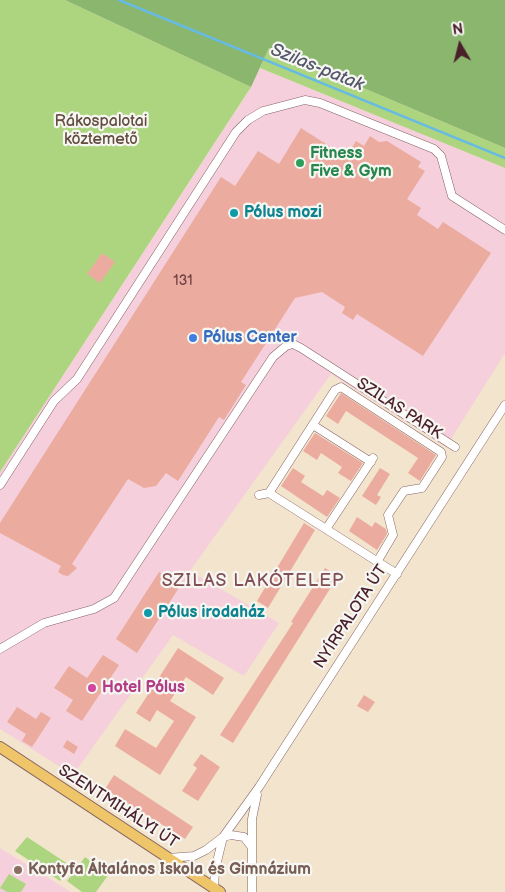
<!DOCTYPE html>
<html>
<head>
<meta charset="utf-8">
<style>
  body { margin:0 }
  #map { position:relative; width:505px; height:892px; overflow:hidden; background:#f3e4cd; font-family:"Balsamiq Sans",sans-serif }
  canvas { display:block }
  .north { position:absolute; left:435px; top:20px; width:50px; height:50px; -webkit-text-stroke:4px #f6f6f2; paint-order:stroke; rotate:352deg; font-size:14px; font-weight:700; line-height:20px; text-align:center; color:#4a1f2b }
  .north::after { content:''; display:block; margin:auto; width:18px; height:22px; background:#4a1f2b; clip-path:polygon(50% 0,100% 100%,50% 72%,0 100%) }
</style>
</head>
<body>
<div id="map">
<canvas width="505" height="892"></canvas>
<div class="north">N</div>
</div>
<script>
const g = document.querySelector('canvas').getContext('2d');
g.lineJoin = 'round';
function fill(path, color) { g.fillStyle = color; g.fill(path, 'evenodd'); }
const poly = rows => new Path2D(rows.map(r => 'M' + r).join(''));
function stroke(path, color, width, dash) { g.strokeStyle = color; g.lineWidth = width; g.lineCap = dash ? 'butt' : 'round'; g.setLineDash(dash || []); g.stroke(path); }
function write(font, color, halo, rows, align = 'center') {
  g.font = font + ' "Balsamiq Sans",sans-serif'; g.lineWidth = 4.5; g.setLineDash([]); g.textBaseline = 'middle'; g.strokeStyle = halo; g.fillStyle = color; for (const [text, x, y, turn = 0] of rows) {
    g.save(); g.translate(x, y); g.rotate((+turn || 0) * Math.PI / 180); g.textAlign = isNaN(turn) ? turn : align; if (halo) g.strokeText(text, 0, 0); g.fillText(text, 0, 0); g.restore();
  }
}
fill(poly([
  [260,68,505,168,505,353,446,447,331,374,190,571,279,623,244,676,173,635,73,775,0,729,0,472,248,92],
  [0,848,71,892,0,892]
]), '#f5cfdb');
fill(poly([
  [0,0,65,0,251,87,0,472],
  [269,48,505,148,505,168,260,68],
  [27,837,71,866,60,881,15,851],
  [85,857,109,874,96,892,82,892,67,881],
  [9,874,26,884,21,892,7,892,0,888]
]), '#add57f');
fill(poly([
  [65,0,505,0,505,148,269,48,251,87]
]), '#8ab66e');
stroke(poly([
  [119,0,505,158]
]), '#67bbe3', 2.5);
fill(poly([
  [301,128,346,157,356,141,364,146,370,136,379,142,387,141,421,162,418,167,425,171,407,199,421,208,417,215,438,229,443,222,491,253,423,356,357,314,353,320,342,313,345,307,322,292,295,298,241,382,246,385,224,420,219,417,178,481,166,473,156,486,144,488,128,479,72,564,77,568,68,576,63,575,58,572,61,566,0,533,0,523,221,177,235,186,258,151,279,164],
  [102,253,115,262,100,283,87,274],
  [341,393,436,455,420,481,408,473,418,458,346,411,338,424,326,416],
  [315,433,363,463,351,481,338,473,342,467,321,453,317,460,303,451],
  [293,468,305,476,301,482,323,496,327,490,340,498,327,517,281,486],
  [380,468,390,474,377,495,381,497,376,505,362,496],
  [357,517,372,527,375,522,386,529,387,534,377,550,349,531],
  [304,523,315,530,268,608,257,601],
  [325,568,338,576,233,743,220,735,293,623,291,622],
  [159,572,180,586,137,653,116,639],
  [178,648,224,678,213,695,186,677,170,701,196,717,160,775,115,746,125,729,156,748,174,721,157,710,150,722,136,713],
  [103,655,119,665,82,721,66,711,73,700,54,688,69,666,87,678],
  [364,695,375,702,368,712,357,706],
  [17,707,36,719,41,712,51,718,32,747,22,741,26,734,7,722],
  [67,740,78,747,74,754,63,747],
  [201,754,220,767,198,801,182,791,197,768,193,765],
  [114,775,193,827,185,839,105,789]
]), '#ebac9f');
const minor = poly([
  [313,425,371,462],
  [0,485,54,401,77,379,236,132,248,120,263,111,305,100,320,103,434,149,441,156,452,196,505,230],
  [269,493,335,390,341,387,441,452,442,457,422,488,404,491,388,515,393,535,377,562],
  [259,495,269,493,397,574],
  [326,529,373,458],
  [0,649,44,623,94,609,114,598,273,357,286,346,293,344,301,348,455,447],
  [168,858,194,856,206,850,223,837,231,835,244,837,251,846],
  [214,889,215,870,223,837,259,787,505,405],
  [252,892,252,819,257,795]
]);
const major = poly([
  [0,747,220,892]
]);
stroke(minor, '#856464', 9);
stroke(major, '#856464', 12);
stroke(minor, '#fff', 8);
stroke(major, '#eec569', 10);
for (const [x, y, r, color] of [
  [300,163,5,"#2e9e5b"],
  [234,213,5,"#0f9aa8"],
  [193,338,5,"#3f7fe0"],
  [148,613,5,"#0f9aa8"],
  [92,688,5,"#d1479c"],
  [18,870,5,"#8d6e63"]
]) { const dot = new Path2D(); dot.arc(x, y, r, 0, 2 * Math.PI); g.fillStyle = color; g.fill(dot); stroke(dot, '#f6f6f2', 2); }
write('14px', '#724248', null, [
  ["131",183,281]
]);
write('16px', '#634c40', '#f6f6f2', [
  ["Rákospalotai",101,122],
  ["köztemető",101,140]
]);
write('bold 16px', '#27864d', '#f6f6f2', [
  ["Fitness",310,154],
  ["Five & Gym",310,172]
], 'left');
write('bold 16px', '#0d838f', '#f6f6f2', [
  ["Pólus mozi",244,213],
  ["Pólus irodaház",158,613]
], 'left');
write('bold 16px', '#366cbe', '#f6f6f2', [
  ["Pólus Center",203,338]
], 'left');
write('16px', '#4a1f2b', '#f6f6f2', [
  ["SZILAS PARK",399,409,33],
  ["NYÍRPALOTA ÚT",351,617,-57],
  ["SZENTMIHÁLYI ÚT",118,807,33]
]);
write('bold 16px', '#b23c85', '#f6f6f2', [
  ["Hotel Pólus",102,688]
], 'left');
write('bold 16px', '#785e54', '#f6f6f2', [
  ["Kontyfa Általános Iskola és Gimnázium",28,870]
], 'left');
write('italic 18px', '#54566b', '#f6f6f2', [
  ["Szilas-patak",317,68,22]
]);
g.letterSpacing = '1px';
write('18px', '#825054', '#f6f6f2', [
  ["SZILAS LAKÓTELEP",253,581]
]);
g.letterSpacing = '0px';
</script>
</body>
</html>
